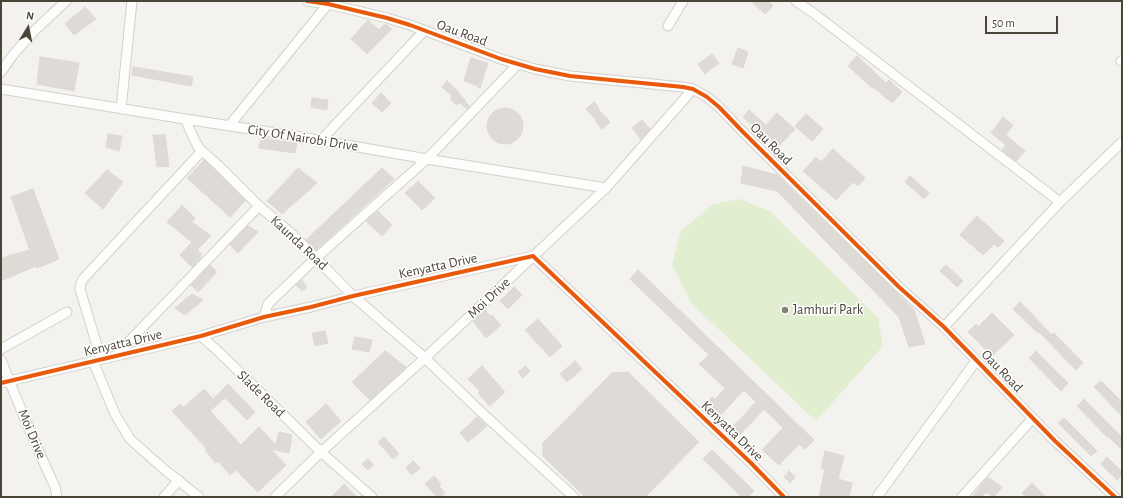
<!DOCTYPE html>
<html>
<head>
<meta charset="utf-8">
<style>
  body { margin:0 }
  #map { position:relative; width:1123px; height:498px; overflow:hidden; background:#f4f2ee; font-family:"Alegreya Sans",sans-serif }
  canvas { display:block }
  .frame { position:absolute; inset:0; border:2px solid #4b4439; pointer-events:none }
  .north { position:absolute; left:8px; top:8px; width:40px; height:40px; -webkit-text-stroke:3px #fff; paint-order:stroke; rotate:10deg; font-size:11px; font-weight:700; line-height:16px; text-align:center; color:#4b4439 }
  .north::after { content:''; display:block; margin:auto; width:14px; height:18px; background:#4b4439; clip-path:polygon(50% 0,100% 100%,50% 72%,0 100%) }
  .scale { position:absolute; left:985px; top:16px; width:73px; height:18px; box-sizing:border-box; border:2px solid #4b4439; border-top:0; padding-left:5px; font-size:12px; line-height:14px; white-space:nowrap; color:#4b4439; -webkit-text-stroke:3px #fff; paint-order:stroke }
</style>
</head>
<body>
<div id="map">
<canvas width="1123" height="498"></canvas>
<div class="frame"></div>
<div class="north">N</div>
<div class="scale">50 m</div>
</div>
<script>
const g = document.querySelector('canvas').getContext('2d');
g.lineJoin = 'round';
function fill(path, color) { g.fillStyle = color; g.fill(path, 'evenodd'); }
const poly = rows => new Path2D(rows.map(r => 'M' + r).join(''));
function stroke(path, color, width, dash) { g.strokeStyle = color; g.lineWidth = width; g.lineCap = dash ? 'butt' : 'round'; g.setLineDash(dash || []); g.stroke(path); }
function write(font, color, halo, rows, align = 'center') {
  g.font = font + ' "Alegreya Sans",sans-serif'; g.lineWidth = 3; g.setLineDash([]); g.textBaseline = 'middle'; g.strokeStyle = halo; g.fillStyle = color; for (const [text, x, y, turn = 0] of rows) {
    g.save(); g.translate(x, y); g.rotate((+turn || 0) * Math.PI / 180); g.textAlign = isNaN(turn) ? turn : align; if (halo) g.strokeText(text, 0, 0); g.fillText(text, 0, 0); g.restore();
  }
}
fill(poly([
  [740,199,771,212,878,318,883,346,816,421,691,303,672,265,681,231,713,204]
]), '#e1eecf');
const building = poly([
  [751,1,768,1,773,6,765,14,751,1],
  [85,7,96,19,74,35,65,24,85,7],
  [368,20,379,30,385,24,392,29,367,54,351,39,368,20],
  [738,48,748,52,743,68,732,64,738,48],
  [712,54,719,63,705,74,698,64,712,54],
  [857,56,886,83,889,80,902,92,892,103,872,86,871,87,848,66,857,56],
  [40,57,79,63,74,91,37,84,40,57],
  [471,58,488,63,480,88,478,88,478,86,464,81,471,58],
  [133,67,193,77,191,86,132,75,133,67],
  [447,81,457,90,469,106,467,109,460,103,456,105,450,98,452,96,442,87,447,81],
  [381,93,391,103,382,112,372,103,381,93],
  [312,98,328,100,327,110,311,107,312,98],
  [594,102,599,108,598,109,610,122,602,129,596,122,597,121,586,109,594,102],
  '487 126a18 18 0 1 1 36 0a18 18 0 1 1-36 0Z',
  [749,110,766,125,777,113,795,129,778,147,752,123,751,124,743,117,749,110],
  [806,114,823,129,812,141,795,126,806,114],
  [1003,117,1013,125,1006,135,1025,151,1016,161,1002,150,1006,145,991,133,1003,117],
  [642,120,650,129,641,139,632,128,642,120],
  [108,134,122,136,119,151,106,147,108,134],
  [153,135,165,135,169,166,157,167,153,135],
  [261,138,297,143,295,153,259,148,261,138],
  [833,149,865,178,858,186,853,182,836,200,803,171,816,157,821,162,833,149],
  [204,160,245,201,230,217,187,178,204,160],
  [743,166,777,175,914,310,925,344,909,347,899,317,777,191,741,183,743,166],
  [298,168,317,183,282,214,267,201,298,168],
  [382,168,394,179,316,250,306,240,382,168],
  [107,170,123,182,103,209,85,193,107,170],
  [910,176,929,193,924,199,905,182,910,176],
  [418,181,435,198,422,210,405,193,418,181],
  [33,189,59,259,37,268,36,266,1,281,1,258,30,250,11,197,33,189],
  [182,205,195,218,192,222,211,236,197,250,202,254,200,256,201,257,192,267,180,255,192,242,167,222,182,205],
  [378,211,392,225,382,236,366,221,378,211],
  [977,216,1004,241,998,247,994,244,983,255,960,235,977,216],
  [248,226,258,232,238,253,230,245,248,226],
  [210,265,217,272,198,292,191,285,210,265],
  [946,265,963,281,957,287,940,271,946,265],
  [638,270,814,440,805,449,799,444,779,465,762,450,783,428,764,409,739,436,731,429,756,402,744,390,718,418,704,405,712,397,715,400,725,388,699,364,709,355,630,279,638,270],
  [302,280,307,287,302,291,296,285,302,280],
  [514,287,522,295,508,309,500,301,514,287],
  [192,294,203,300,185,315,175,308,192,294],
  [1020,302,1052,335,1054,333,1083,363,1076,370,1039,332,1038,333,1013,309,1020,302],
  [485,310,491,317,492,315,501,325,486,338,473,321,485,310],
  [992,313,1014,335,992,356,968,332,976,324,978,327,992,313],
  [538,319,562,346,550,357,525,330,538,319],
  [325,331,328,343,315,346,312,333,325,331],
  [355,337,372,340,369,352,352,349,355,337],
  [385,351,406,367,370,400,352,382,385,351],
  [1036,351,1068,383,1061,391,1029,358,1036,351],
  [575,361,582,369,567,382,560,374,575,361],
  [482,366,505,392,490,406,478,393,480,391,468,379,482,366],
  [525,366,530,371,523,378,518,372,525,366],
  [628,372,699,442,645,497,585,497,543,456,543,443,612,373,628,372],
  [1101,381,1122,402,1122,416,1094,387,1101,381],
  [228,384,255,412,247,420,225,398,210,411,241,445,259,427,276,445,279,432,292,435,289,453,271,449,286,465,258,492,236,470,230,475,218,461,216,463,205,450,207,449,172,411,180,404,184,407,204,389,213,399,228,384],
  [1084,399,1122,437,1122,450,1109,437,1108,438,1077,406,1084,399],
  [326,404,341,421,321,439,306,422,326,404],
  [477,417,487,426,468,442,460,433,477,417],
  [1064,418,1097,451,1091,456,1058,423,1064,418],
  [384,437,399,454,393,459,378,442,384,437],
  [712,450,754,491,748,497,742,497,703,459,712,450],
  [825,451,844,456,838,479,852,483,849,497,819,497,825,469,821,468,825,451],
  [1107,457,1122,472,1122,475,1117,480,1101,464,1107,457],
  [368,459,374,465,368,470,362,464,368,459],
  [413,461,420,468,412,475,406,468,413,461],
  [789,471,795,477,790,483,784,477,789,471],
  [434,476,441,484,439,486,445,493,440,497,437,497,425,484,434,476],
  [988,477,1002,487,994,497,986,492,982,497,972,497,988,477],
  [1032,483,1046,497,1026,497,1022,493,1032,483],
  [344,484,357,497,331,497,344,484]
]);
fill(building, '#dedbd6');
stroke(building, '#dcd9d4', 1);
const minor = poly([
  [307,1,328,4,387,18,410,25,501,59,535,69,570,76,683,87,693,89,707,97,719,107,742,131,899,287,944,327,1055,441,1115,497],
  [796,1,812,12,1060,202],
  [668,26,683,1],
  [1121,61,1122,61],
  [1,72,13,55,33,32,66,1],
  [1,89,185,119,289,135,427,159,606,188],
  [121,109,132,1],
  [185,119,195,141,199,148,219,166,259,206,292,234,353,296,425,358,480,411,574,497],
  [229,126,328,4],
  [321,140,424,31],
  [264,317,268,304,273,299,316,258,427,159,518,64],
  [944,327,1019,246,1060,202,1122,142],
  [201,336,220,353,321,452,372,497],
  [1,349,67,312],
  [116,355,259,206],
  [101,359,80,289,81,283,83,279,202,151],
  [1,360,24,417,44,463,55,487,57,497],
  [93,361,115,414,130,439,165,470,199,497],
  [1,383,201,336,264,317,311,307,353,296,533,256,751,463,784,497],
  [164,497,179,480],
  [275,497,321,452,425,358,606,188,693,89],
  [877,497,976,361],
  [962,497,1033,418]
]);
stroke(minor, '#d2d0cb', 11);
stroke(minor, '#fdfdfc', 9);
stroke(poly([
  [307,1,328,4,387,18,410,25,501,59,535,69,570,76,683,87,693,89,707,97,719,107,742,131,899,287,944,327,1055,441,1115,497],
  [1,383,201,336,264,317,311,307,353,296,533,256,751,463,784,497]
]), '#e8590c', 4);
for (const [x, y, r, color] of [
  [785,310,4,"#868178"]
]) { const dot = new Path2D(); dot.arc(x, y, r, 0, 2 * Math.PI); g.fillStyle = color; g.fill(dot); stroke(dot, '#fff', 1.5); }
write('14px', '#4b4439', '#fff', [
  ["Oau Road",462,33,20],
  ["City Of Nairobi Drive",303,138,9],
  ["Oau Road",771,144,45],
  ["Kaunda Road",299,243,43],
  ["Kenyatta Drive",438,266,-12],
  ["Moi Drive",489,298,-43],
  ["Kenyatta Drive",123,343,-13],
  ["Oau Road",1002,371,46],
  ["Slade Road",261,394,44],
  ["Kenyatta Drive",732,431,44],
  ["Moi Drive",32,434,67]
]);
write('14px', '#4b4439', '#fff', [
  ["Jamhuri Park",793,310]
], 'left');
</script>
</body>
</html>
